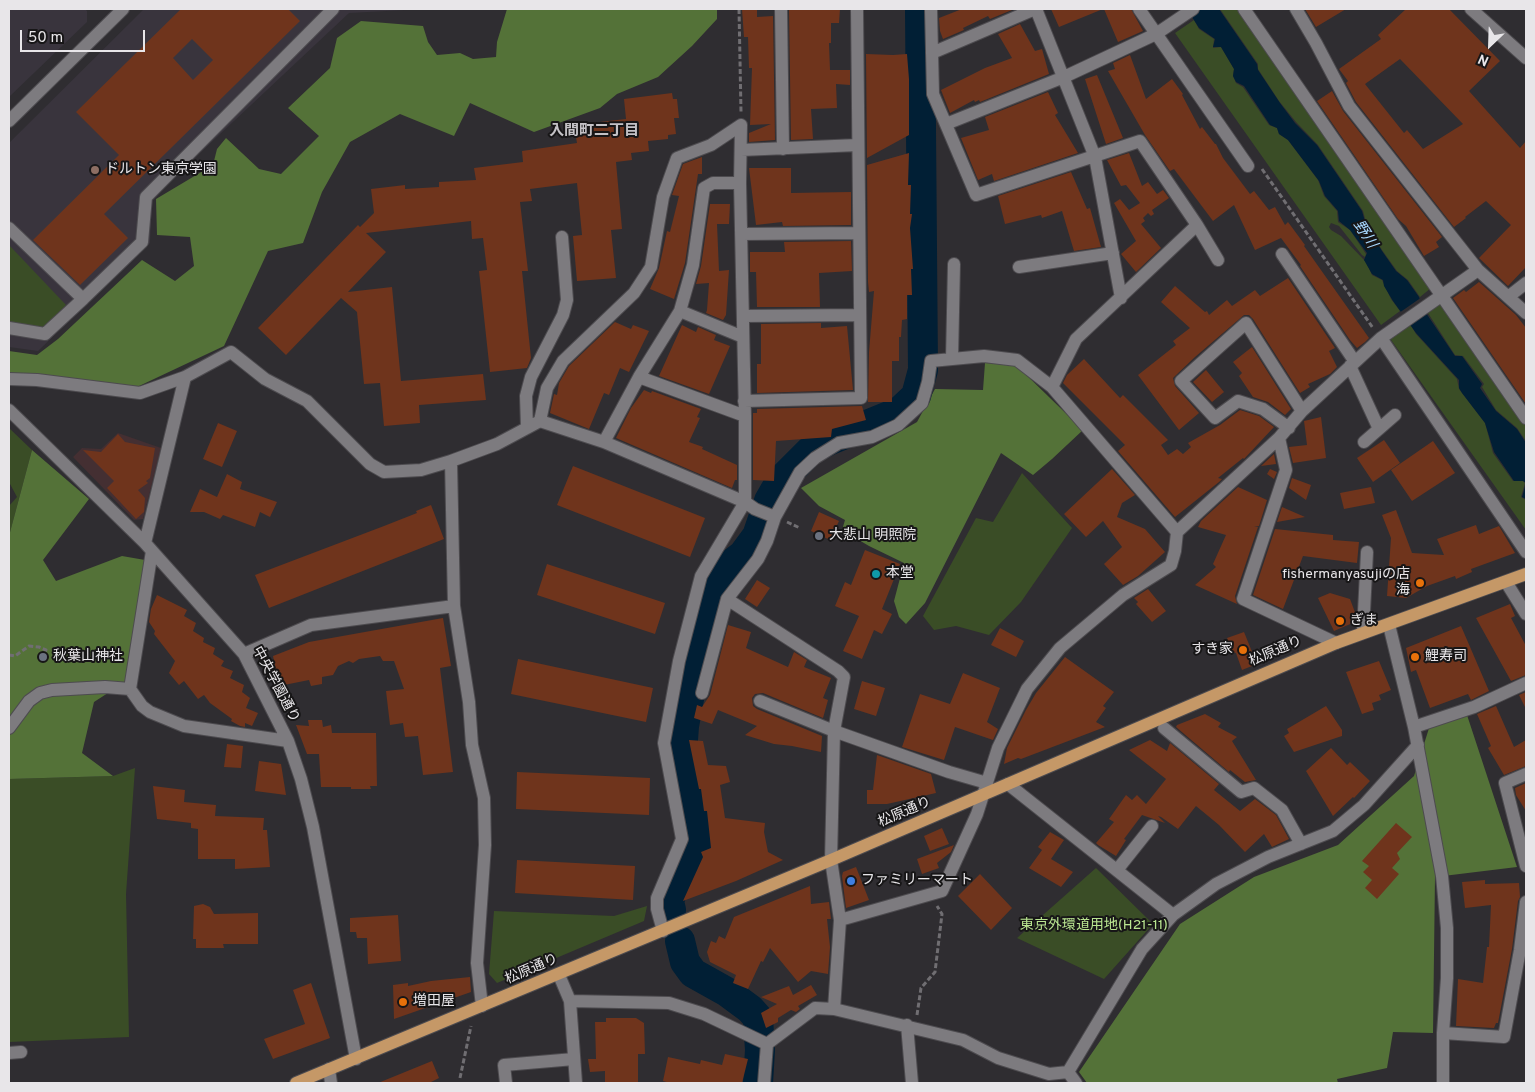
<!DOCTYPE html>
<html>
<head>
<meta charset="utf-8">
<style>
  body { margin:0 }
  #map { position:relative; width:1535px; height:1092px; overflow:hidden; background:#2f2d31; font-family:Overpass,sans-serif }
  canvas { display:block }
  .frame { position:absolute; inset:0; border:10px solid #e8e6e9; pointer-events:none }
  .north { position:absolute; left:1465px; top:20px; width:50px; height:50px; -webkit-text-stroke:4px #171617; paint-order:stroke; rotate:204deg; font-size:14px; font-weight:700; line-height:20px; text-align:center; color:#e8e6e9 }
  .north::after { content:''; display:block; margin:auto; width:18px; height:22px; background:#e8e6e9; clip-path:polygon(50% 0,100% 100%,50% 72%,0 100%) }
  .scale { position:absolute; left:20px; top:30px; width:125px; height:22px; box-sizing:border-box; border:2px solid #e8e6e9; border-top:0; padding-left:6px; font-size:15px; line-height:18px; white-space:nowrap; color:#e8e6e9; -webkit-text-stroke:4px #171617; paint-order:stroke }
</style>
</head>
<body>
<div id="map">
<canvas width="1535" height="1092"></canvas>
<div class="frame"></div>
<div class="north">N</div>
<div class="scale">50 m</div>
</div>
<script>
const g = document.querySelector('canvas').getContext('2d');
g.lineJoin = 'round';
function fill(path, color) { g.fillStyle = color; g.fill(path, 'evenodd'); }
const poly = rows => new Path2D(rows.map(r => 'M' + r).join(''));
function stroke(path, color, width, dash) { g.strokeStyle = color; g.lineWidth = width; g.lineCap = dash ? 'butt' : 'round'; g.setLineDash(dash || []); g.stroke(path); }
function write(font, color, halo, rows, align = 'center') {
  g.font = font + ' Overpass,"Noto Sans JP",sans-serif'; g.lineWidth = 4; g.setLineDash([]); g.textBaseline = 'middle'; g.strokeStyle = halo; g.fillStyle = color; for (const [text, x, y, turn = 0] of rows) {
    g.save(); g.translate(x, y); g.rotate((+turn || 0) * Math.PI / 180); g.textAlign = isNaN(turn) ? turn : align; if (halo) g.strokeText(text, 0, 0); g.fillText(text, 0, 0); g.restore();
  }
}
fill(poly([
  [118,433,161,448,143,519,134,520,73,457,82,448,101,449]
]), '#442f32');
fill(poly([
  [9,9,85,9,87,11,87,22,9,97],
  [144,9,424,9,349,13,152,198,150,243,38,351,9,347,9,143]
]), '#39343d');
fill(poly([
  [1220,9,1239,9,1431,288,1420,297,1408,280,1397,271,1382,250,1367,226,1363,211,1318,145,1296,122,1279,101,1258,69,1258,64],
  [1194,20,1199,29,1214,39,1213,48,1221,47,1234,69,1233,76,1236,83,1243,87,1269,125,1277,128,1279,134,1288,140,1318,180,1324,196,1337,211,1338,222,1350,230,1366,254,1365,257,1362,255,1339,226,1331,223,1329,227,1331,230,1341,236,1366,262,1372,275,1382,280,1391,299,1400,311,1381,325,1175,33],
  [9,245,66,305,43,328,13,325,9,320],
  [1440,300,1526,423,1526,441,1517,428,1496,410,1482,387,1484,384,1463,356,1455,355,1426,310],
  [1409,322,1416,334,1457,379,1459,389,1485,423,1493,453,1513,481,1523,481,1525,483,1521,497,1526,500,1526,530,1389,337],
  [9,428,32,450,9,536,9,506,17,497,9,482],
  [1022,473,1072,528,1021,602,989,635,956,626,934,630,923,616,976,518,993,522],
  [135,768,126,894,129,1037,9,1042,9,779,113,776],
  [1096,868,1153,924,1104,979,1017,938],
  [647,906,644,921,497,983,489,974,494,911,614,916]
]), '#3a4d26');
fill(poly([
  [507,9,717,9,717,19,692,46,658,77,617,94,600,108,534,132,470,103,454,136,400,114,350,142,322,192,303,243,268,251,224,346,137,387,29,373,9,373,9,351,37,355,58,339,142,260,175,281,194,266,190,237,157,235,156,199,213,165,217,149,226,138,259,169,281,174,319,136,288,108,330,68,337,38,361,21,423,26,428,42,437,55,460,53,473,59,496,57,497,42],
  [985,363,1015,364,1083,430,1052,459,1033,475,1001,453,925,603,906,624,899,617,894,601,904,563,869,546,842,530,845,520,819,506,801,488,917,422,935,389,983,390],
  [32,450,89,499,43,560,56,581,122,556,145,560,125,682,94,702,82,753,113,776,9,779,9,536],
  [1467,715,1517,867,1435,877,1433,1033,1393,1032,1387,1068,1337,1079,1338,1083,1087,1083,1079,1072,1180,924,1254,877,1338,845,1414,776,1430,725]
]), '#547238');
fill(poly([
  [1187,9,1219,9,1257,64,1258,70,1280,103,1295,123,1317,145,1362,211,1366,225,1382,251,1396,271,1407,280,1419,297,1424,310,1455,356,1462,356,1482,384,1480,388,1496,411,1517,429,1526,443,1526,499,1522,497,1526,483,1523,481,1514,481,1494,452,1485,423,1462,393,1459,388,1459,380,1416,333,1393,301,1384,286,1383,280,1372,274,1364,260,1367,253,1350,230,1339,221,1338,211,1325,196,1319,181,1288,140,1279,134,1277,128,1270,125,1244,86,1236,82,1233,76,1234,69,1221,47,1213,47,1215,39,1199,28]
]), '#011f35');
fill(poly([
  [1422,297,1426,308,1406,323,1399,313]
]), '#2f2d31');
stroke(poly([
  [671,910,669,902,672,892,700,836,700,828,692,789,682,754,684,726,703,623,722,571,743,555,757,536,769,501,781,480,811,450,830,440,899,412,916,396,923,370,920,9],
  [680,941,685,962,693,973,727,992,750,1009,758,1018,760,1050,758,1083]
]), '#011f35', 30);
fill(poly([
  [181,9,288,9,300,21,104,214,128,238,80,285,33,240,119,155,76,112],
  [192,39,213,60,193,80,173,58],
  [742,9,757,9,757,17,773,16,775,140,749,142,749,133,771,124,750,125,752,68,749,68,748,37,744,37],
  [803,9,840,9,839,23,831,23,831,43,829,43,830,70,850,70,850,85,836,84,837,108,811,109,813,139,791,140,789,10],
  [962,9,1012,9,1012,10,990,19,988,16,963,28,964,30,943,39,940,31,939,18],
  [1051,9,1103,9,1059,27],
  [1104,9,1131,9,1143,31,1118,42],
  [1305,9,1346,9,1316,27],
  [1406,9,1449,9,1500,61,1469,91,1520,148,1526,141,1526,267,1508,286,1479,258,1511,225,1486,201,1465,217,1466,218,1454,227,1356,102,1346,83,1348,81,1339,69,1381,39,1378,35],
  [1400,59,1463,124,1423,149,1407,130,1404,133,1365,84],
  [1020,24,1035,51,1042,49,1049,74,980,102,979,100,975,102,974,100,950,113,941,90,985,68,1012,58,998,34],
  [866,54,893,55,907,54,909,79,909,135,867,158],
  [1130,55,1146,99,1172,79,1183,94,1182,95,1200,129,1202,127,1215,144,1216,144,1223,158,1250,194,1254,191,1269,210,1275,207,1285,225,1288,222,1305,245,1304,246,1369,338,1365,342,1357,348,1350,340,1300,266,1301,265,1281,238,1255,250,1234,205,1213,221,1174,169,1170,171,1145,135,1108,71,1115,69,1113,63],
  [1097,75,1123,138,1106,144,1085,79],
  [1332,91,1343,111,1442,237,1436,242,1439,247,1424,256,1406,226,1398,219,1317,101],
  [1048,92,1058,113,1055,115,1078,153,994,181,992,174,978,180,961,138,989,130,985,117],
  [672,93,673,99,677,99,679,118,674,118,676,134,668,135,668,139,648,141,649,151,631,153,632,160,616,162,622,229,611,230,616,278,577,281,573,236,582,235,577,183,530,189,532,201,520,202,528,271,522,271,531,358,527,368,490,372,479,271,487,270,483,238,472,239,471,221,366,233,386,252,348,292,392,287,401,381,483,374,486,400,419,405,420,423,384,426,380,383,364,384,357,312,341,298,286,355,258,328,358,225,360,227,374,213,371,189,405,185,405,189,439,187,439,182,476,180,474,168,523,162,522,151,577,143,574,125,626,119,624,99],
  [909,153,908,185,911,185,910,214,912,214,910,228,913,269,911,269,912,295,907,295,907,319,902,320,901,337,899,337,899,361,892,361,892,402,868,402,869,352,874,291,869,292,868,282,867,165],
  [1129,153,1142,186,1148,182,1157,194,1163,190,1169,198,1152,210,1154,214,1151,216,1148,213,1143,218,1145,221,1141,224,1161,248,1136,272,1121,254,1136,241,1114,203,1120,199,1129,210,1140,203,1126,185,1121,186,1107,160],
  [702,157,702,174,698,174,685,263,674,299,650,289,659,268,667,231,670,232,679,196,672,195,683,164],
  [749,168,791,168,791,193,851,192,851,225,783,226,782,222,756,225],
  [1071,172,1087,209,1090,208,1101,247,1074,251,1062,211,1042,218,1041,215,1005,224,998,196],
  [710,204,730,204,729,224,717,224,719,271,729,270,726,315,723,320,706,313,707,310,709,283,696,284,701,266],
  [851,241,852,271,819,273,820,307,757,307,756,272,750,272,750,252,785,252,784,242],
  [1288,278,1335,348,1329,351,1337,367,1330,374,1308,384,1310,387,1300,393,1253,319,1249,315,1244,315,1195,357,1173,378,1175,386,1199,413,1179,430,1138,375,1176,345,1173,341,1190,328,1161,302,1175,286,1205,312,1207,311,1209,315,1227,300,1232,306,1255,290,1260,296],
  [1479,282,1516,315,1526,328,1526,404,1453,298,1464,290,1466,292],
  [615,322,631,329,633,325,649,331,629,372,620,368,609,395,604,393,589,429,550,413,554,394,557,395,559,383,569,366],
  [821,323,821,328,847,326,853,390,757,393,757,364,761,364,761,324],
  [682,325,696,332,698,327,716,335,714,340,730,346,709,394,659,376],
  [1252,347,1291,409,1285,415,1268,402,1253,397,1239,376,1242,373,1233,362],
  [1084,359,1120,398,1123,395,1168,440,1161,445,1168,455,1177,449,1183,454,1191,447,1188,443,1220,425,1240,410,1259,416,1274,427,1244,459,1243,458,1218,478,1222,479,1219,482,1175,517,1118,451,1125,445,1063,383,1067,375],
  [1206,370,1224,392,1212,402,1193,382],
  [644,390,651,393,652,391,701,409,697,417,700,418,689,442,703,447,702,449,737,465,737,480,735,480,732,488,616,438,631,408],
  [862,406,866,420,832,429,831,437,776,441,774,481,753,480,753,413,757,413,757,409],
  [1321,417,1326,458,1293,463,1289,447,1307,445,1304,421],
  [218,423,237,431,222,467,203,459],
  [118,434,125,442,155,448,150,478,146,481,148,483,138,490,145,498,144,512,136,519,107,488,114,481,83,450,101,452],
  [1384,440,1400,463,1373,482,1357,458],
  [1433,441,1455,473,1412,501,1391,470],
  [1274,454,1276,464,1261,466],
  [573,466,705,518,690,557,557,505],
  [1112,469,1135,495,1122,503,1117,517,1145,529,1165,552,1138,576,1123,585,1104,564,1122,547,1103,521,1086,537,1064,514],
  [1270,469,1277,472,1274,479,1267,474],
  [227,474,242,482,240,489,277,502,270,517,260,512,255,527,223,515,220,519,204,512,190,512,200,489,217,497],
  [1292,478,1311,485,1306,500,1289,488],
  [1238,487,1267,500,1259,526,1254,527,1258,527,1235,596,1237,604,1195,585,1216,567,1213,564,1226,535,1198,527,1201,521],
  [1371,487,1375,503,1344,509,1340,493],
  [431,505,444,539,269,608,255,575,384,526,417,513,416,511],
  [1282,507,1305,517,1277,522],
  [1396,510,1412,553,1444,555,1437,539,1476,525,1479,534,1499,526,1515,553,1471,569,1472,572,1456,579,1455,576,1427,586,1406,598,1387,596,1391,538,1382,515],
  [819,512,839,521,830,540,811,531],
  [1275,529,1333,535,1333,540,1359,542,1357,563,1303,556,1283,609,1253,595],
  [865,550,900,564,882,609,892,614,882,634,874,630,862,659,843,651,859,616,835,606,845,582,851,585],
  [547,564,665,603,655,634,537,595],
  [757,580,770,588,757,607,745,599],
  [1148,589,1166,611,1152,622,1136,604,1138,602,1134,598],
  [1330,593,1350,599,1356,615,1355,622,1334,631,1318,598],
  [157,595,187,610,184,616,196,623,193,631,204,638,203,642,215,648,213,654,224,661,221,666,233,671,230,678,244,685,242,692,250,698,246,708,258,713,252,726,245,723,245,727,240,726,231,721,232,719,210,703,204,695,198,699,184,681,179,685,169,673,175,661,154,634,155,631,149,622,151,609],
  [1510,604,1515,616,1511,618,1526,646,1526,675,1511,681,1476,618],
  [443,618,451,666,440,668,453,772,423,775,418,736,405,737,403,723,390,725,386,691,404,689,394,661,383,661,380,656,359,659,353,663,349,661,338,666,333,675,322,677,322,684,311,686,309,680,279,686,273,656,309,642],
  [728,625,751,632,746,648,788,667,794,652,807,660,804,667,831,678,823,698,828,700,823,718,763,693,755,694,752,698,753,706,757,709,822,736,821,752,792,746,774,744,745,735,757,726,718,710,712,724,694,718,697,705,702,707,710,695],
  [1461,626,1489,691,1471,700,1468,694,1430,708,1416,670,1411,672,1406,648],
  [1000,628,1024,641,1016,657,991,645],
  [1244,632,1257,664,1242,670,1236,653,1232,652,1227,638],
  [1065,657,1114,692,1103,706,1106,708,1096,722,1105,727,1021,759,1018,758,1004,764,1007,748,1026,710,1036,693],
  [518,659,653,688,646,722,511,694],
  [1379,661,1391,690,1379,695,1381,700,1372,703,1374,710,1362,714,1346,672],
  [963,673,1000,688,987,722,998,729,993,740,955,727,944,760,902,747,920,694,950,704],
  [862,681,885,688,876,716,854,709],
  [1526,692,1526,709,1519,695],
  [1326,706,1342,730,1342,736,1294,752,1284,736,1289,733,1287,729],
  [1496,706,1514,747,1526,740,1526,766,1504,775,1488,748,1491,746,1477,714],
  [1205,714,1221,723,1218,727,1237,737,1232,741,1256,780,1245,782,1230,770,1229,772,1176,727,1177,725],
  [308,720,322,720,323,727,331,725,332,733,376,733,377,786,370,786,371,789,351,789,351,787,321,787,319,754,307,754,296,725,309,726],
  [689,740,703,741,708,765,726,766,730,782,720,785,725,818,765,823,764,832,768,852,783,860,736,881,683,901,703,857,701,852,711,848,707,811,704,811,701,789,699,789],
  [1150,740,1167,751,1170,743,1219,784,1214,790,1240,811,1255,799,1276,815,1289,839,1272,847,1264,834,1245,852,1219,825,1196,806,1178,829,1161,817,1158,816,1165,823,1142,815,1124,839,1126,840,1116,856,1098,845,1096,843,1114,822,1109,819,1126,795,1132,800,1137,795,1146,804,1166,779,1129,750],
  [227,744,243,746,241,768,224,767],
  [1331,748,1347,765,1350,762,1370,781,1354,798,1353,797,1333,816,1306,771],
  [877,755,931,774,936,793,887,804,867,804,867,790,873,790],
  [259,761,281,764,286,795,255,791],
  [517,772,650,778,649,815,516,809],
  [1526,783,1526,811,1516,795,1515,788],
  [153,786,185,790,184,802,216,805,215,816,264,818,263,830,267,830,270,867,235,869,235,859,198,859,198,829,191,828,191,823,157,819],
  [1396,823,1412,837,1397,853,1400,859,1392,868,1399,874,1377,899,1365,888,1372,880,1363,872,1369,866,1362,861],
  [942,828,949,844,930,851,924,836],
  [1050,832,1064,840,1051,859,1073,872,1061,887,1029,868,1042,850,1038,847],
  [954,845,951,852,937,863,939,868,922,874,917,859],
  [517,860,635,866,633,900,515,893],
  [856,867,869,900,846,908,842,876,843,872],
  [980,874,1012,908,991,930,958,896],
  [1485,880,1485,884,1519,883,1520,897,1518,901,1512,949,1498,1023,1496,1023,1494,1028,1456,1026,1458,979,1483,983,1487,947,1489,947,1491,905,1465,908,1462,882],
  [810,886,811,904,829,902,831,919,827,919,830,947,828,974,811,971,798,982,770,948,763,962,761,961,748,989,733,983,736,975,710,962,707,952,711,941,716,943,719,936,725,939,734,917],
  [203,904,210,907,214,914,258,913,258,944,223,944,224,948,196,948,196,939,193,939,194,906],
  [398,915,401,961,368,964,367,938,357,938,356,932,350,932,350,918],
  [470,977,471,992,394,1019,393,985,408,983,408,986,431,981],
  [311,983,330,1038,273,1059,264,1039,305,1024,293,990],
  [811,985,817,995,798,1006,800,1009,796,1012,791,1010,778,1018,778,1022,766,1028,761,1013,777,1004,761,997,789,986,793,995],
  [606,1018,636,1018,644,1023,645,1054,638,1054,638,1083,605,1083,605,1071,590,1072,588,1059,596,1059,595,1022,606,1022],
  [725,1054,748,1059,742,1083,670,1083,663,1081,668,1057,700,1064,701,1060,722,1065],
  [432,1061,439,1078,429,1083,378,1083]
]), '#6f341c');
const minor = poly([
  [781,9,783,149],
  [931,9,933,94,976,195,1140,141,1197,225,1218,260],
  [1036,9,1095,157,1121,298],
  [1139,9,1248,166],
  [1244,9,1526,418],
  [1471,9,1526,58],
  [932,53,1035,9],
  [9,121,123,9],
  [946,124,1064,77,1156,34,1193,9],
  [741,150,858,145],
  [9,228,83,299,45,334,9,328],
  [741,234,859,233],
  [1282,254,1355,362],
  [1019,267,1113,253],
  [1478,270,1526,313],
  [1508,297,1526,283],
  [83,299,142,242,146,197,333,9],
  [680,311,743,337],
  [743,316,860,315],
  [1381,338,1526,552],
  [952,359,954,264],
  [1350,366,1379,429],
  [639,377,745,416],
  [9,379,37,380,140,393,185,377],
  [1052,387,1076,339,1197,225],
  [744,401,861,398,857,9],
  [9,410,145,543,244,654,288,741,301,779,313,827,356,1059],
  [540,421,547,388,563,361,634,293,651,267,663,197,677,158,711,145,741,125],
  [527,428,526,396,531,377,563,315,567,300,562,237],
  [1289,428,1263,409,1238,401,1215,418,1181,381,1246,323,1302,411],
  [1279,438,1286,470,1243,599,1336,643],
  [604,442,639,377,680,311,693,265,704,188,713,183,740,183],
  [1364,442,1395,415],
  [1177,532,1279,438,1302,411,1381,338,1478,270,1349,106,1316,43,1296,9],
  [145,543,185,377,231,352,265,379,307,401,370,464,384,472,421,470,451,461],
  [152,551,130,689,142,706,150,712,184,726,288,741],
  [1506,582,1526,614],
  [727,599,838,671,844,677,834,731,831,860,840,920,834,1009,963,1040,998,1058,1049,1074,1068,1072],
  [1389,625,1414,727,1442,876,1447,928,1447,978,1443,1033,1443,1083],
  [1363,632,1367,552],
  [244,654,311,625,454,606],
  [702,693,727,599,758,559,767,541,775,517,800,472,815,458,839,443,872,437,898,425,922,403,928,382,931,361,984,356,1017,360,1052,387,1177,532,1175,551,1171,565,1123,595,1060,648,1027,689,998,748,977,814,942,891,840,920],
  [760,701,834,731,949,772,987,783],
  [1414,727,1474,707,1526,683],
  [9,728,29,701,40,693,52,690,105,687,130,689],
  [1164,728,1241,792,1254,788,1282,810,1301,844],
  [1526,774,1505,783,1526,866],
  [1008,784,1173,915],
  [1117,870,1152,826],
  [663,931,657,909,657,898,682,839,664,743,679,661,701,576,745,502,745,416,740,183,741,125],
  [559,975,570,1001,576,1083],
  [570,1001,669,1003,704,1014,767,1044,815,1008,834,1009],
  [482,1006,477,963,485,845,484,798,472,745,469,702,454,606,451,461,497,444,540,421,604,442,745,502,755,509,775,517],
  [907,1025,912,1083],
  [1443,1033,1504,1037,1520,950,1526,902],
  [9,1053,21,1052],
  [329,1069,331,1083],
  [1068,1072,1142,949,1173,915,1216,884,1268,857,1333,831,1364,805,1418,745],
  [1068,1072,1076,1083],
  [506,1083,504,1065,574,1059],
  [764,1083,767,1044]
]);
const major = poly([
  [296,1083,831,860,1336,643,1526,574]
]);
stroke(minor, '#4d4b4f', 14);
stroke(major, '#4d4b4f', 14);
stroke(poly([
  [739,9,741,112],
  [1262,169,1373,328],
  [787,522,800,528],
  [9,655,15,656,29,646,39,647,46,650,43,656],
  [917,1015,921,988,935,972,942,914,937,906],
  [460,1078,471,1026]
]), '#706e72', 3, [5, 2.5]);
stroke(minor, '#7d7b7f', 12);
stroke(major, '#c59867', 12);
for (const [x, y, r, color] of [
  [95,170,5,"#8d6e63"],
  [819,536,5,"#6b7280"],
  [876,574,5,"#0f9aa8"],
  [1420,583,5,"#e8710a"],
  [1340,621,5,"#e8710a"],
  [1243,650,5,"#e8710a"],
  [43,657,5,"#6b7280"],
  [1415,657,5,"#e8710a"],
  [851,881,5,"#3f7fe0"],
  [403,1002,5,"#e8710a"]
]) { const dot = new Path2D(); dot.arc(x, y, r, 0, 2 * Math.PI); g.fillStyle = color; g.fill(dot); stroke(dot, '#171617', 2); }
write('14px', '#e8e6e9', '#171617', [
  ["ドルトン東京学園",105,170],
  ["大悲山 明照院",829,536],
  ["本堂",886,574],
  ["fishermanyasujiの店",1410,575,"right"],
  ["海",1410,591,"right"],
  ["ぎま",1350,621],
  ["すき家",1233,650,"right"],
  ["秋葉山神社",53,657],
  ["鯉寿司",1425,657],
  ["ファミリーマート",861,881],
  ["増田屋",413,1002]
], 'left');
write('14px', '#e8e6e9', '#171617', [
  ["松原通り",1276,652,-23],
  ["中央学園通り",275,685,62],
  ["松原通り",905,813,-23],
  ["松原通り",532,970,-23]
]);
write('14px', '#bae691', '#171617', [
  ["東京外環道用地(H21-11)",1094,926]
]);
write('bold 15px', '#c4c2c6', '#171617', [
  ["入間町二丁目",594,132]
]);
write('italic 15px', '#a7d7fd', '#171617', [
  ["野川",1364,235,57]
]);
</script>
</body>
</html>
